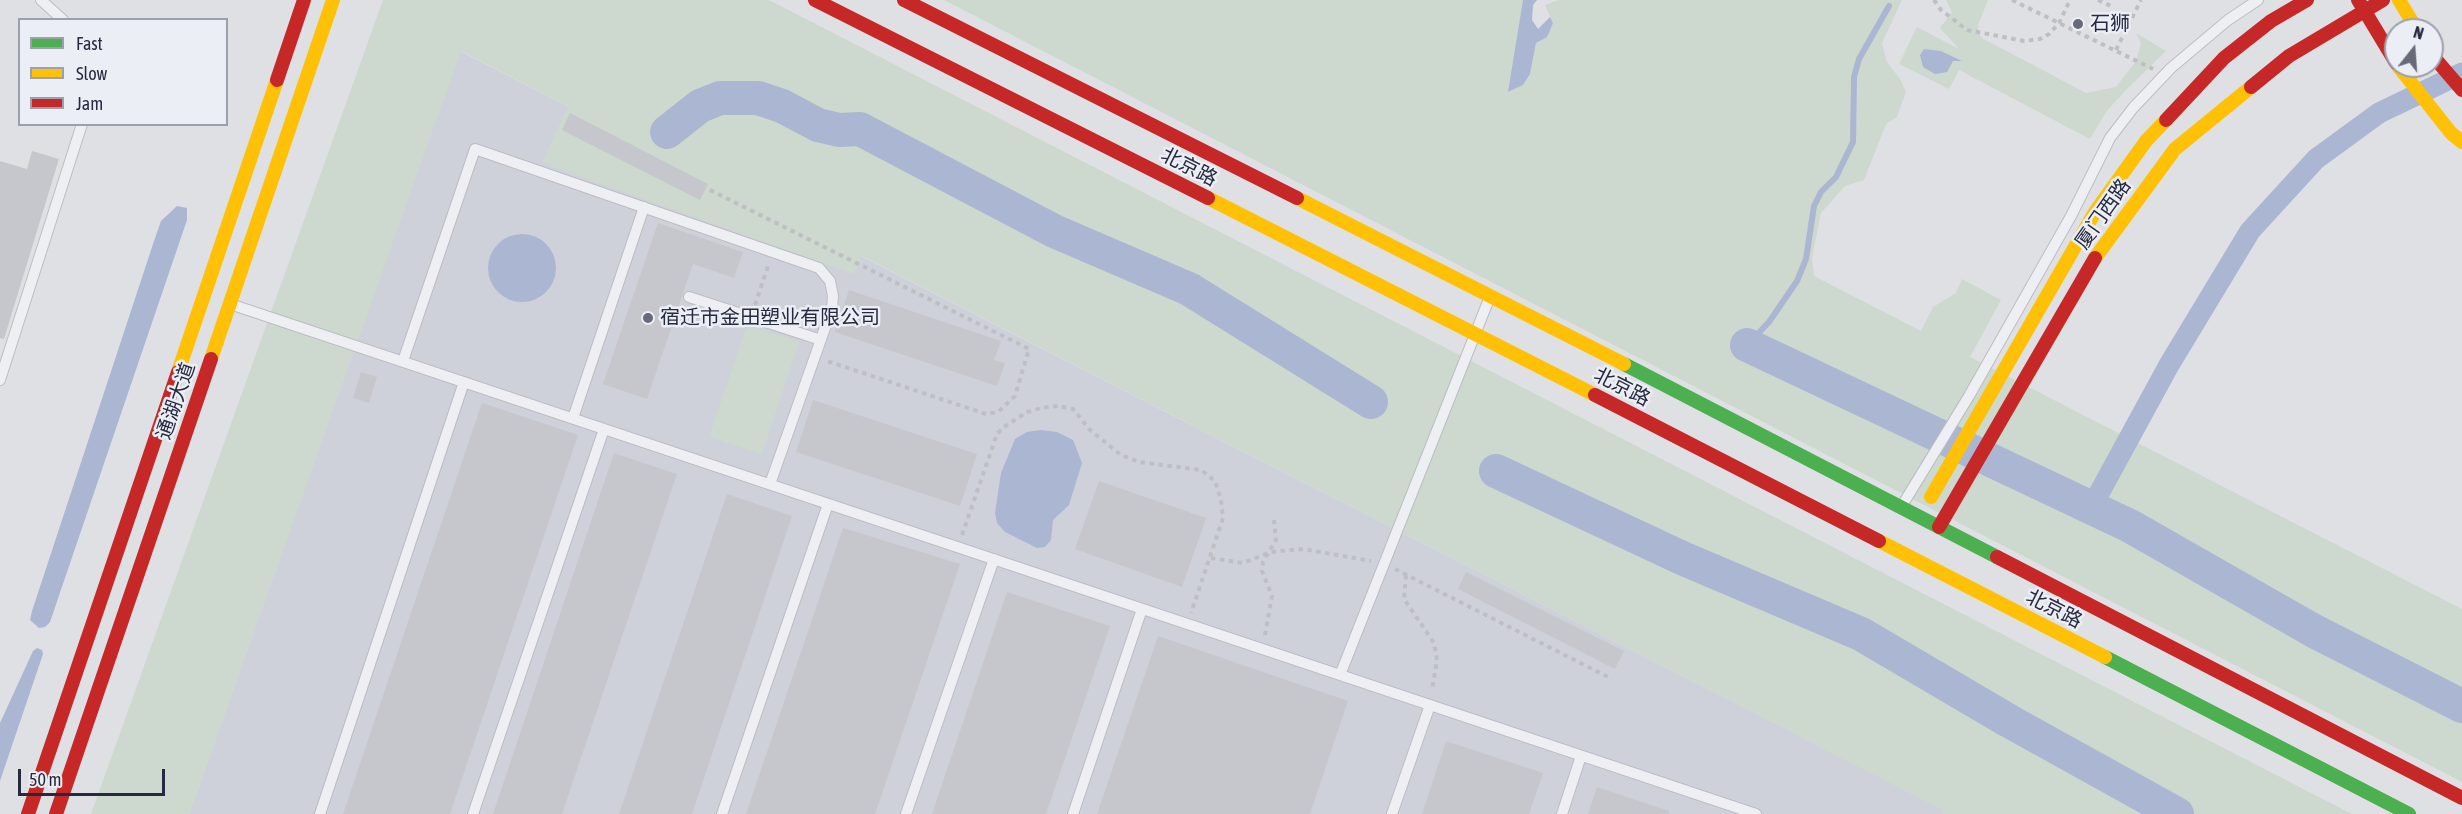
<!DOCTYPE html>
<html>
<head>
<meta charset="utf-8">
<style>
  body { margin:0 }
  #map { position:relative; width:2462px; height:814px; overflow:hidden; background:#dfe0e4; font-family:"Asap Condensed",sans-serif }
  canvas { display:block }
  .legend { position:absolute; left:18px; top:18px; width:210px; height:108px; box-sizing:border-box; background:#eceef5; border:2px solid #9ca0ac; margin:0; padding:8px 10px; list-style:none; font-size:18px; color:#252a3f }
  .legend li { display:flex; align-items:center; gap:12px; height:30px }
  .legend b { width:30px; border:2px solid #9ca0ac }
  .north { position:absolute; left:2384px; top:18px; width:60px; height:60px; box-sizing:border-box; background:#eceef5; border:2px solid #9ca0ac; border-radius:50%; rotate:17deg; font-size:16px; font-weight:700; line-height:24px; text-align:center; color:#252a3f }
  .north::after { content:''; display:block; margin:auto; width:21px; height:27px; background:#666a79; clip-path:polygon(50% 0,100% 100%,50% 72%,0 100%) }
  .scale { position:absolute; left:18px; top:769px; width:147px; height:27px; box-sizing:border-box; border:3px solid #252a3f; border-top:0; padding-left:8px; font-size:18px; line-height:21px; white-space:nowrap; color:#252a3f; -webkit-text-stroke:4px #eceef5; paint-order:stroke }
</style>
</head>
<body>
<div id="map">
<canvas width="2462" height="814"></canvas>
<ul class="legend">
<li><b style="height:8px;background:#4caf50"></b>Fast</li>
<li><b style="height:8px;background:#ffc107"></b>Slow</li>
<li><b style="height:8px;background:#c62828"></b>Jam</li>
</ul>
<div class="north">N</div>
<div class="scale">50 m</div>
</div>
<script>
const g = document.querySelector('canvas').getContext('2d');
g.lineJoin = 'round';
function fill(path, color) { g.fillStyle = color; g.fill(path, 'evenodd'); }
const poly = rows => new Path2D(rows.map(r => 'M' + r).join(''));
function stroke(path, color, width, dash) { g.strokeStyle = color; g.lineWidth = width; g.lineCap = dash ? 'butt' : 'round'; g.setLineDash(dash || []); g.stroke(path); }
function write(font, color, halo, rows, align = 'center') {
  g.font = font + ' "Asap Condensed","Noto Sans SC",sans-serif'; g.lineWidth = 5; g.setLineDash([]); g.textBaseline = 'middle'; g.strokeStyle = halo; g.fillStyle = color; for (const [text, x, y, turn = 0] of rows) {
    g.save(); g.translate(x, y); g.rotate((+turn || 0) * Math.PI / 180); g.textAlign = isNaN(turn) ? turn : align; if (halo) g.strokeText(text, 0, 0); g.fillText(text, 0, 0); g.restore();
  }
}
fill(poly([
  [460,51,1944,810,1942,814,189,814]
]), '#cfd1da');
fill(poly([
  [383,0,769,0,2352,814,1942,814,1943,810,862,256,854,274,542,163,568,106,461,51,189,814,91,814],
  [944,0,1523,0,1509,92,1523,85,1530,74,1536,43,1553,23,1545,5,1559,0,1902,0,1882,43,1887,62,1900,79,1906,92,1902,103,1897,117,1886,124,1864,180,1845,186,1821,213,1812,257,1814,276,1921,331,1933,307,1956,293,1962,279,2001,300,1970,357,2462,609,2462,782],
  [1946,0,1988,0,1978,25,1978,32,1982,38,2086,93,2116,87,2136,61,2141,43,2136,33,2166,51,2125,91,2106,112,2090,139,1959,70,1949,89,1899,64,1917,27,1959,49,1940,28,1952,12],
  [747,325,799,342,762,454,709,437]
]), '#cdd8cf');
fill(poly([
  [1523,0,1537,0,1533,5,1532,20,1538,29,1550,17,1553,23,1547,37,1536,43,1530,74,1523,85,1508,92],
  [1924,49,1941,51,1962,61,1953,61,1947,72,1935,74,1923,67,1920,55],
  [177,206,187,208,187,220,50,622,45,627,39,628,30,620,32,611,154,241,161,221],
  '488 268a34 34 0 1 1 68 0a34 34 0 1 1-68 0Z',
  [1040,430,1057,432,1073,440,1082,463,1069,505,1053,520,1051,540,1045,547,1037,548,1005,532,997,523,995,513,1001,473,1015,439,1027,432],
  [37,648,42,650,43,654,0,781,0,723,33,651]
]), '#abb6d2');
stroke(poly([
  [1747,345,1769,322,1797,281,1806,259,1814,206,1821,192,1836,177,1853,142,1854,77,1859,59,1889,6]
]), '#abb6d2', 6);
stroke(poly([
  [2091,508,2169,365,2250,231,2316,159,2379,113,2462,73]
]), '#abb6d2', 21);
stroke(poly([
  [667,132,700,106,720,98,758,98,782,106,818,125,839,130,860,129,1054,231,1189,289,1371,402],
  [1747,345,2130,526,2314,631,2462,706],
  [1496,471,1682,558,1861,634,2009,721,2177,814]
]), '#abb6d2', 34);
fill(poly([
  [570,113,708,184,700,200,562,130],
  [32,151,59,159,4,339,0,338,0,161,27,169],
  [658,223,743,252,734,278,693,264,647,399,603,384],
  [849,290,1001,341,994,360,1005,363,997,386,835,332],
  [361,372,377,377,369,403,353,398],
  [813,400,977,454,960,506,796,452],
  [482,403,578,435,450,814,343,814],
  [614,453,677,474,562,814,493,814],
  [1099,481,1206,518,1182,587,1075,549],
  [727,494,792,516,692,814,619,814],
  [843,528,960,564,875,814,746,814],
  [1466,572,1624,651,1615,669,1458,589],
  [1007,592,1110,626,1046,814,932,814],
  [1158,636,1348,701,1310,814,1097,814],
  [1446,741,1543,773,1529,814,1422,814],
  [1597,787,1669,811,1669,814,1588,814]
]), '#c6c7cc');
const lane = poly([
  [41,0,63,20],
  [689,297,821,340],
  [233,305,1756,814],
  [403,361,475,149,819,268,830,281,833,296,832,308,770,484],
  [0,380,82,124],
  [573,418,644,207],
  [1903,504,1969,396,2071,216,2110,138,2133,108,2171,68,2228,20,2258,0],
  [1340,675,1489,299],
  [320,814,464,382],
  [473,814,604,429],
  [722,814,828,504],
  [906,814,994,559],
  [1073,814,1142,609],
  [1392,814,1430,705],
  [1562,814,1581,756]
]);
stroke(lane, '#bcbdc2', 12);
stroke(poly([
  [1934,0,1941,10,1967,30,2024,41,2040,39,2049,34,2059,23,2070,0],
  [2012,0,2153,69],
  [2098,0,2111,6],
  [2116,50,2141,0],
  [710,190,1029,349,1015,396,998,412,986,414,827,361],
  [755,305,769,263],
  [962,535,997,434,1004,427,1027,412,1041,408,1058,406,1073,409,1090,430,1121,455,1139,462,1201,470,1215,481,1221,500,1223,518,1191,613],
  [1211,558,1243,563,1271,552,1303,549,1371,561],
  [1395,569,1612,679],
  [1406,575,1404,599,1434,643,1437,660,1432,690],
  [1265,635,1272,596,1262,571,1263,562,1276,540,1274,520]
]), '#bebfc5', 4, [4.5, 4.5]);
stroke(lane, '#eeeff2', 10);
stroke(poly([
  [1624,364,1997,557],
  [2105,657,2409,814]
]), '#4caf50', 14);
stroke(poly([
  [2399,0,2417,30],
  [2398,66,2451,133,2462,142],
  [1208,198,1595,395],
  [1297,198,1624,364],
  [2095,258,2175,149,2251,87],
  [211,359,333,0],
  [178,372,277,80],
  [1931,497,2095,212,2146,141,2166,120],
  [1879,541,2105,657]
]), '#ffc107', 14);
stroke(poly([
  [815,0,1208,198],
  [904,0,1297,198],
  [2358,0,2396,63],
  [2432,55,2462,90],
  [277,80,304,0],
  [2251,87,2289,56,2383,0],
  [2166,120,2224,58,2271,21,2307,0],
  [1595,395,1879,541],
  [1939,527,2095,258],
  [1997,557,2462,798],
  [28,814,178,372],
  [56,814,211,359]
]), '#c62828', 14);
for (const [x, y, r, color] of [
  [2078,24,6,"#666a79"],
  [648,318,6,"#666a79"]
]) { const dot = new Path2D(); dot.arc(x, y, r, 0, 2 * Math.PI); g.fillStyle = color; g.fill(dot); stroke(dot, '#eceef5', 2); }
write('20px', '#252a3f', '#eceef5', [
  ["石狮",2090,24],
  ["宿迁市金田塑业有限公司",660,318]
], 'left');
write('20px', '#252a3f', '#eceef5', [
  ["北京路",1189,167,27],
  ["厦门西路",2103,214,-55],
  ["北京路",1622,387,27],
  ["通湖大道",176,401,-71],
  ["北京路",2054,609,27]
]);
</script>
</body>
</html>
